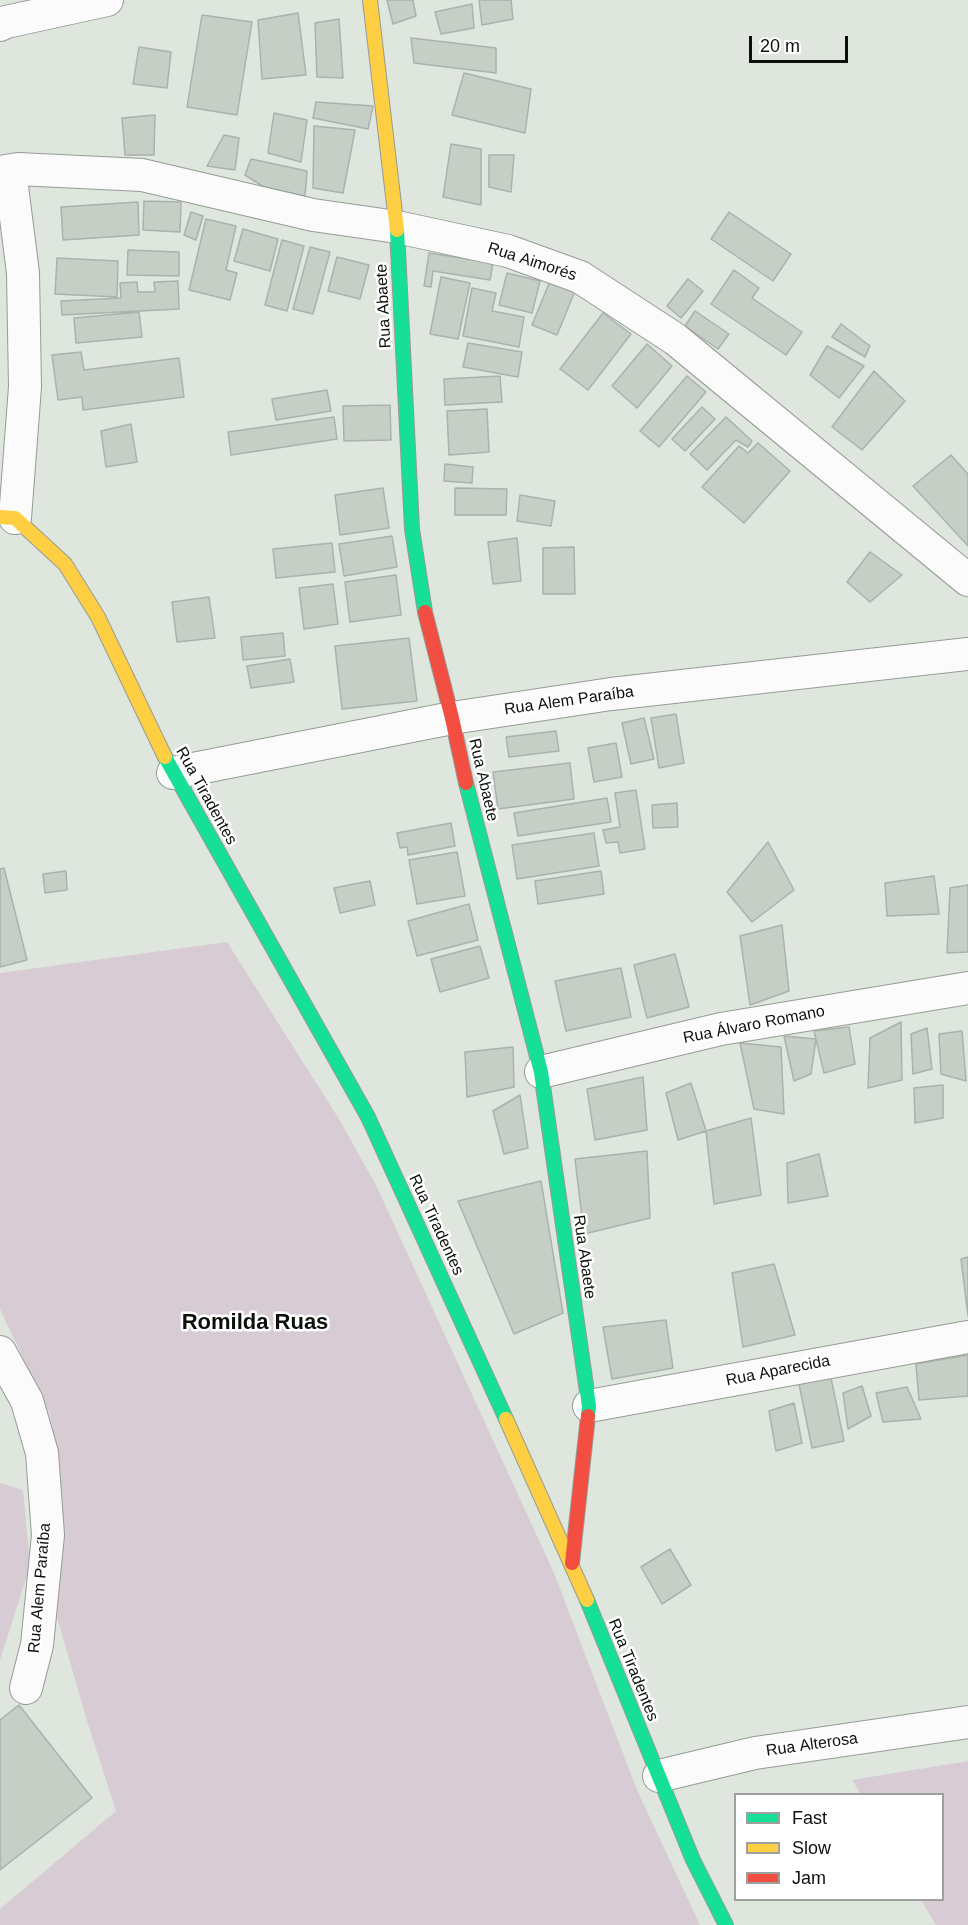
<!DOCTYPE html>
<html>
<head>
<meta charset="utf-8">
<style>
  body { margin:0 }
  #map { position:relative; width:968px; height:1925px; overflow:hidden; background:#dee6de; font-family:Arial,sans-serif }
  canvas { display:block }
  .legend { position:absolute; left:734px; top:1793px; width:210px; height:108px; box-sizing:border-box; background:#fff; border:2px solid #9ea09e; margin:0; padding:8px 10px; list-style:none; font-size:18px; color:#0c110c }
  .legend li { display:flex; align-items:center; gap:12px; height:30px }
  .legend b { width:30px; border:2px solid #9ea09e }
  .scale { position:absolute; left:749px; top:36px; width:99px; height:27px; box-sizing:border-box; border:3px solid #0c110c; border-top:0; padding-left:8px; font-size:18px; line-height:21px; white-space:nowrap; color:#0c110c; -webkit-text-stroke:4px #fff; paint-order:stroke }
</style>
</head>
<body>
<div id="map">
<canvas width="968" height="1925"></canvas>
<ul class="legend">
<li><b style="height:8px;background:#16e098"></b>Fast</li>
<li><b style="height:8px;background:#ffcf43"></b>Slow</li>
<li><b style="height:8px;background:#f24e42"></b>Jam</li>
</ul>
<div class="scale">20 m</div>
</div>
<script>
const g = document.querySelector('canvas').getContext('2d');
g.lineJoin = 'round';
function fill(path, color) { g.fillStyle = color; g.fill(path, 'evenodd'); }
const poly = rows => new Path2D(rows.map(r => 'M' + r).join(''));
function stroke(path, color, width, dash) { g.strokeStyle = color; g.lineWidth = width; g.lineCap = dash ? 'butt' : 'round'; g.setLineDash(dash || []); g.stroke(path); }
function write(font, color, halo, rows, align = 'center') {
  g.font = font + ' Arial,sans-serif'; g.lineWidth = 5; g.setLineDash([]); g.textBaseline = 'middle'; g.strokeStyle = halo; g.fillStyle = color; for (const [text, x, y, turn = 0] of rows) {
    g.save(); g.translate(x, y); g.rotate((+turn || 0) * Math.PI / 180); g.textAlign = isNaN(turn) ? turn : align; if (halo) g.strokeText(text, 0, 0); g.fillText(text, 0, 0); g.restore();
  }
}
fill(poly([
  [227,942,339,1119,376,1185,554,1573,637,1790,700,1925,0,1925,0,1909,116,1811,88,1724,54,1607,63,1509,50,1415,0,1309,0,973],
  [0,1483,23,1490,30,1566,0,1660],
  [968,1761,968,1925,936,1925,921,1900,942,1900,942,1794,861,1794,852,1780]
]), '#d8ccd4');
const building = poly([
  [387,0,413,0,416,16,393,24,387,0],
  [479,0,511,0,513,19,482,25,479,0],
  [472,4,474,28,441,34,435,12,472,4],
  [298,13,306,75,262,79,258,20,298,13],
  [202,15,252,22,237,115,187,107,202,15],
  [339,19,343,78,317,77,315,23,339,19],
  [411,38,496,48,496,73,414,63,411,38],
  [139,47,171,52,167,88,133,84,139,47],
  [464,73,531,89,525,133,452,115,464,73],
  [316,102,373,106,368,129,313,118,316,102],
  [274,113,307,120,301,162,268,153,274,113],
  [155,115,154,155,125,155,122,118,155,115],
  [314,126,355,130,343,193,313,188,314,126],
  [224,135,239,138,235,170,207,166,224,135],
  [451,144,481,149,481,205,443,197,451,144],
  [489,155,514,155,511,192,489,187,489,155],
  [251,159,307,171,305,196,264,187,245,175,251,159],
  [144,201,181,202,180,232,143,230,144,201],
  [138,202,139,235,63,240,61,207,138,202],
  [191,212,203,216,196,240,184,235,191,212],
  [729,212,791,254,773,281,711,239,729,212],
  [206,219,236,226,226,270,237,273,230,300,189,290,206,219],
  [243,229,278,239,270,271,234,261,243,229],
  [282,240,304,246,287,311,265,305,282,240],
  [310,247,330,252,313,314,293,309,310,247],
  [128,250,179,252,179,276,127,275,128,250],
  [429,253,493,263,490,280,433,271,431,287,424,286,429,253],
  [337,257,369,265,360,299,328,291,337,257],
  [57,258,118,261,117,297,55,294,57,258],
  [734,270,759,288,752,298,802,332,786,355,711,304,734,270],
  [507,273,540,281,532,313,499,305,507,273],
  [441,277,470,283,458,339,430,334,441,277],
  [688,279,703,291,681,318,667,306,688,279],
  [178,281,179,309,62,315,61,301,121,298,120,283,137,282,138,292,155,292,154,282,178,281],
  [550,281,575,291,557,335,532,325,550,281],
  [472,288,496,293,492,311,524,317,519,347,463,336,472,288],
  [695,311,729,334,718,349,685,326,695,311],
  [139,312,142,337,76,343,74,318,139,312],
  [603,313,631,334,588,390,560,369,603,313],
  [841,324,870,346,865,357,832,337,841,324],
  [468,343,522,352,518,377,463,367,468,343],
  [647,344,672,366,637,408,612,386,647,344],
  [827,346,864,366,839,398,810,375,827,346],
  [81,352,84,370,179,358,184,397,83,410,82,397,58,400,52,355,81,352],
  [874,371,905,401,862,450,832,427,874,371],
  [500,376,502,402,445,405,444,379,500,376],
  [687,376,706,392,659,447,640,431,687,376],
  [327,390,331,411,276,420,272,399,327,390],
  [390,405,391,440,344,441,343,406,390,405],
  [702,407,715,419,685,451,672,439,702,407],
  [487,409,489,452,449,455,447,411,487,409],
  [334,417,337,439,231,455,228,432,334,417],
  [726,417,752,441,748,447,736,440,707,470,690,454,726,417],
  [131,424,137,462,106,467,101,431,131,424],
  [758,443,790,471,744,523,702,487,739,446,748,453,758,443],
  [951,455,968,474,968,546,913,486,951,455],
  [445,464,473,467,472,483,444,481,445,464],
  [383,488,389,528,340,535,335,495,383,488],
  [455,488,507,489,506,515,455,515,455,488],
  [520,495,555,501,551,526,517,521,520,495],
  [392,536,397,567,344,576,339,544,392,536],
  [517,538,521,581,493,584,488,542,517,538],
  [332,543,335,572,276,578,273,549,332,543],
  [574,547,575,594,543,594,543,548,574,547],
  [870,552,902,575,870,602,847,582,870,552],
  [396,575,401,615,350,622,345,582,396,575],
  [333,584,338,624,304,629,299,588,333,584],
  [209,597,215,638,177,642,172,602,209,597],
  [283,633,285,656,243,660,241,637,283,633],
  [409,638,417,701,342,709,335,646,409,638],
  [290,659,294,682,251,688,247,666,290,659],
  [676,714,684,763,659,768,651,718,676,714],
  [644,718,654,759,631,764,622,723,644,718],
  [556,731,559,751,509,757,506,737,556,731],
  [616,743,622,777,594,782,588,748,616,743],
  [570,763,574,799,498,809,493,772,570,763],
  [636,790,645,849,620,853,618,842,606,843,603,830,620,827,615,793,636,790],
  [607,798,611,822,518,836,514,813,607,798],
  [677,803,678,827,653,828,652,805,677,803],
  [451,823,455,846,408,855,407,847,400,848,397,833,451,823],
  [594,833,599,866,517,879,512,845,594,833],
  [768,842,794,890,752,922,727,892,768,842],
  [457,852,465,896,417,904,409,860,457,852],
  [4,868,27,960,0,967,0,869,4,868],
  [66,871,67,890,45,893,43,874,66,871],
  [601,871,604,894,538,904,535,881,601,871],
  [934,876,939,914,887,916,885,883,934,876],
  [370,881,375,905,340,913,334,888,370,881],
  [968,885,968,952,947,953,950,888,968,885],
  [469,904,478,940,417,956,408,921,469,904],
  [782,925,789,991,750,1005,740,936,782,925],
  [480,946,489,978,440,992,431,959,480,946],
  [675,954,689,1007,647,1018,634,965,675,954],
  [621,968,631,1017,566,1031,555,981,621,968],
  [901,1022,902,1080,868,1088,870,1038,901,1022],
  [849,1027,855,1064,824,1073,814,1031,849,1027],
  [927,1028,932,1069,913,1074,911,1034,927,1028],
  [962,1031,966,1081,941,1074,939,1034,962,1031],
  [784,1036,816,1039,811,1074,794,1081,784,1036],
  [740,1043,781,1047,784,1114,754,1109,740,1043],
  [513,1047,514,1087,467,1097,465,1052,513,1047],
  [643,1077,647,1130,595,1140,587,1089,643,1077],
  [691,1083,706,1131,678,1140,666,1093,691,1083],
  [943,1085,943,1118,915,1123,914,1088,943,1085],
  [520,1095,528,1148,504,1154,493,1111,520,1095],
  [751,1118,761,1195,714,1204,706,1131,751,1118],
  [647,1151,650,1218,584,1234,575,1159,647,1151],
  [819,1154,828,1196,788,1203,787,1163,819,1154],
  [541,1181,563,1313,514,1334,458,1201,541,1181],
  [968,1257,968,1316,961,1259,968,1257],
  [774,1264,795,1335,743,1347,732,1273,774,1264],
  [666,1320,673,1368,612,1379,603,1327,666,1320],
  [968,1355,968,1396,919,1400,916,1364,968,1355],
  [831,1378,844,1441,812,1448,799,1384,831,1378],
  [862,1386,871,1416,848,1429,843,1393,862,1386],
  [907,1387,921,1419,883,1422,876,1393,907,1387],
  [794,1403,802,1443,776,1451,769,1411,794,1403],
  [670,1549,691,1585,662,1604,641,1567,670,1549],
  [19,1705,92,1798,0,1870,0,1720,19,1705]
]);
fill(building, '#c6cfc6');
stroke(building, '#abb1ab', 1.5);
const street = poly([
  [0,25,6,22,107,0],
  [10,171,23,273,25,387,15,518],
  [0,172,18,169,142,175,313,215,397,227,508,251,580,277,675,339,968,580],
  [173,773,452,718,611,694,968,654],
  [541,1072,721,1029,968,988],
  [0,1352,27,1401,42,1453,48,1535,37,1645,26,1688],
  [589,1406,968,1337],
  [659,1776,755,1753,968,1722]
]);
const fast = poly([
  [397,230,412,529,425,612],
  [165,757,368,1117,506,1419],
  [466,783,541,1072,589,1406,588,1416],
  [587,1600,693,1860,726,1925]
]);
const slow = poly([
  [370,0,397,230],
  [0,517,15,518,65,564,98,617,165,757],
  [506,1419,587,1600]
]);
const jam = poly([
  [425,612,452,718,466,783],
  [572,1563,588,1416]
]);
stroke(street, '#959c95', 34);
stroke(fast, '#959c95', 16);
stroke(slow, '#959c95', 16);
stroke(jam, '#959c95', 16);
stroke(street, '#fafbfa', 32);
stroke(fast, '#16e098', 14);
stroke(slow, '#ffcf43', 14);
stroke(jam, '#f24e42', 14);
write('16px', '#0c110c', '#fff', [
  ["Rua Aimorés",532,262,18],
  ["Rua Abaete",384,306,-93],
  ["Rua Alem Paraíba",569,701,-8],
  ["Rua Abaete",483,780,77],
  ["Rua Tiradentes",206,796,61],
  ["Rua Álvaro Romano",754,1025,-11],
  ["Rua Tiradentes",436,1225,65],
  ["Rua Abaete",584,1257,82],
  ["Rua Aparecida",778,1371,-11],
  ["Rua Alem Paraíba",40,1588,-85],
  ["Rua Tiradentes",633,1670,68],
  ["Rua Alterosa",812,1745,-8]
]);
write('bold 22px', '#0c110c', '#fff', [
  ["Romilda Ruas",255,1323]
]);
</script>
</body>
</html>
